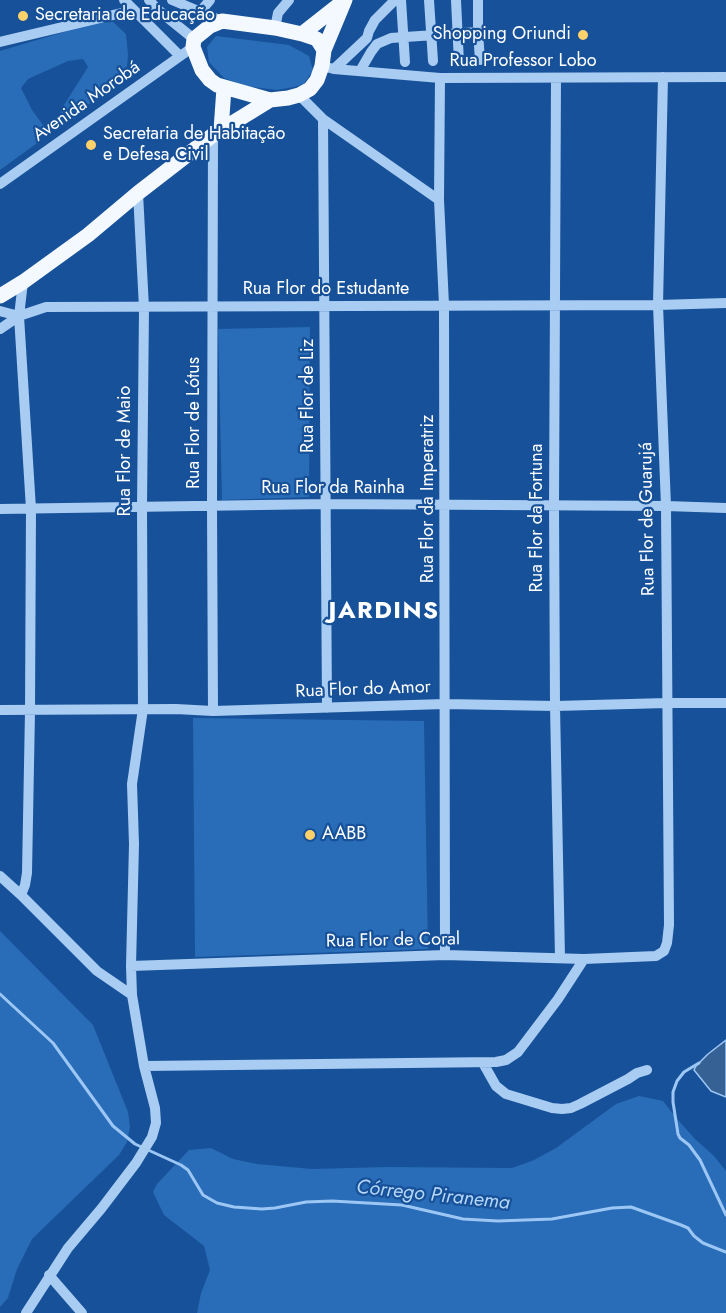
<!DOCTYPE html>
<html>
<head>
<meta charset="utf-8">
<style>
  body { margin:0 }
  canvas { display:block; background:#165199 }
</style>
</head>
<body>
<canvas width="726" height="1313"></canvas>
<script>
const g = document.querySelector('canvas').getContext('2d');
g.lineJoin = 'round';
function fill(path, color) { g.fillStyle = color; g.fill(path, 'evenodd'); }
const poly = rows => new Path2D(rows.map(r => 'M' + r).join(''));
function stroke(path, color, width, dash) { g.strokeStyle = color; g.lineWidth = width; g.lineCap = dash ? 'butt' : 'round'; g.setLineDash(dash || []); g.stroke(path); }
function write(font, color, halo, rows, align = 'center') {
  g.font = font + ' Jost,sans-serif'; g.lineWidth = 4.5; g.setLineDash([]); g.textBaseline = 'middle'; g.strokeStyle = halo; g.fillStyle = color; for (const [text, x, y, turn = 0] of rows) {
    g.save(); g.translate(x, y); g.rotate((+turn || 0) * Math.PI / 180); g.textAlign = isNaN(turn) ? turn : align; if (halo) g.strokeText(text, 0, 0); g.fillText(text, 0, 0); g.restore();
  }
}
fill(poly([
  [113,22,126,34,128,55,127,66,106,87,101,96,80,110,76,118,66,122,57,120,64,105,88,67,83,59,68,61,28,79,21,88,32,110,46,129,40,141,0,170,0,51,74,29,95,23],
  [216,36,224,37,289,45,309,56,313,70,304,84,294,87,277,90,244,86,224,78,209,62,207,47],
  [310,327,309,497,222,500,218,329],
  [193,718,424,721,428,949,195,957],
  [0,931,93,1025,128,1112,130,1127,127,1142,119,1155,32,1239,17,1269,8,1298,0,1307],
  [639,1096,663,1101,678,1120,695,1139,714,1156,726,1171,726,1313,197,1313,201,1293,210,1270,204,1246,164,1215,153,1192,157,1184,189,1150,211,1148,233,1159,257,1164,312,1169,387,1167,512,1168,534,1160,556,1148,616,1104]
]), '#296cb7');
const water = poly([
  [726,1040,726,1097,711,1091,694,1070,696,1066,708,1054,726,1040]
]);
fill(water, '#366195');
stroke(water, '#9cc7f5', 1.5);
stroke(poly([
  [0,994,53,1043,113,1126,135,1144,181,1165,188,1170,203,1195,217,1203,234,1207,262,1209,275,1208,306,1202,332,1201,402,1205,463,1219,498,1221,552,1219,612,1208,631,1207,681,1225,688,1228,694,1236,703,1243,726,1252],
  [699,1063,684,1072,677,1081,673,1092,673,1102,678,1134,680,1138,689,1145,700,1160,726,1215]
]), '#9cc7f5', 3);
stroke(poly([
  [124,0,180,56],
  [149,0,157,9,194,39],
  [172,0,222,21],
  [401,0,405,62],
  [429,0,433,61],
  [456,0,459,63],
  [200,12,210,0],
  [275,28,278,13,289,0],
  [478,32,480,60],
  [0,42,134,10],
  [322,66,334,69,440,78,726,77],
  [334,69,367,38,369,31,375,20,395,0],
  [360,71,371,52,377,44,391,38,478,32,478,0],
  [440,78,439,200,444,305,445,955],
  [556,78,554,505,555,706,560,958],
  [299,95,323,119,327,708],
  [323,119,439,200],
  [213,135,212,507,213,711],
  [0,184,193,47],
  [0,311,19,316],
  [0,329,19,316,46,307,658,305,726,303],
  [0,509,326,504,666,506,726,508],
  [0,710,176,709,213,711,445,704,555,706,667,703,726,703],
  [0,876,21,895,97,971,132,995],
  [21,895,25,885,27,873,30,711,31,509,19,316,23,282],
  [131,966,445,955,584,959,656,956,664,951,667,943,669,925,666,506,658,305,663,77],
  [483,1063,496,1086,506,1094,552,1108,562,1109,571,1108,580,1104,628,1079,637,1073,647,1070],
  [144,1066,496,1062,506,1060,518,1052,558,999,584,959],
  [49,1275,82,1313],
  [26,1313,68,1248,101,1209,136,1163,152,1137,156,1123,155,1108,144,1066,132,995,131,966,134,844,132,784,143,709,142,507,144,308,138,193]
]), '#a9ccf2', 10);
stroke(poly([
  [222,21,275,28,302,34,317,39,324,50,322,66,317,80,310,89,299,95,288,98,270,100,217,85,210,80,202,70,193,47,194,39,210,26,222,21],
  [302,34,345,0],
  [324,50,344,2],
  [221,130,224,88],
  [0,296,23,282,88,235,138,193,213,135,270,100]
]), '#f4f9ff', 15);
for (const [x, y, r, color] of [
  [23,16,6,"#ffd16a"],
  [583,35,6,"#ffd16a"],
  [91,145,6,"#ffd16a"],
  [310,835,6,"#ffd16a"]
]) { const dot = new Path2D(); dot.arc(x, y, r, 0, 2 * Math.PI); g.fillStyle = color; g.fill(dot); stroke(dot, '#165199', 2); }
write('18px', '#fff', '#165199', [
  ["Secretaria de Educação",35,16],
  ["Shopping Oriundi",571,35,"right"],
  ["Secretaria de Habitação",103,135],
  ["e Defesa Civil",103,156],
  ["AABB",322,835]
], 'left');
write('18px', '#fff', '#165199', [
  ["Rua Professor Lobo",523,62],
  ["Avenida Morobá",87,102,-35],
  ["Rua Flor do Estudante",326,290],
  ["Rua Flor de Liz",309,396,-90],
  ["Rua Flor de Lótus",195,423,-90],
  ["Rua Flor de Maio",126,451,-90],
  ["Rua Flor da Rainha",333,489],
  ["Rua Flor da Imperatriz",429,499,-90],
  ["Rua Flor da Fortuna",538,518,-90],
  ["Rua Flor de Guarujá",648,519,-91],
  ["Rua Flor do Amor",363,690,-2],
  ["Rua Flor de Coral",393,941,-1]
]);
write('italic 20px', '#b6d6f9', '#165199', [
  ["Córrego Piranema",433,1196,6]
]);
g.letterSpacing = '1.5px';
write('bold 24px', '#fff', '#165199', [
  ["JARDINS",384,612]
]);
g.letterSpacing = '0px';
</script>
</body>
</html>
